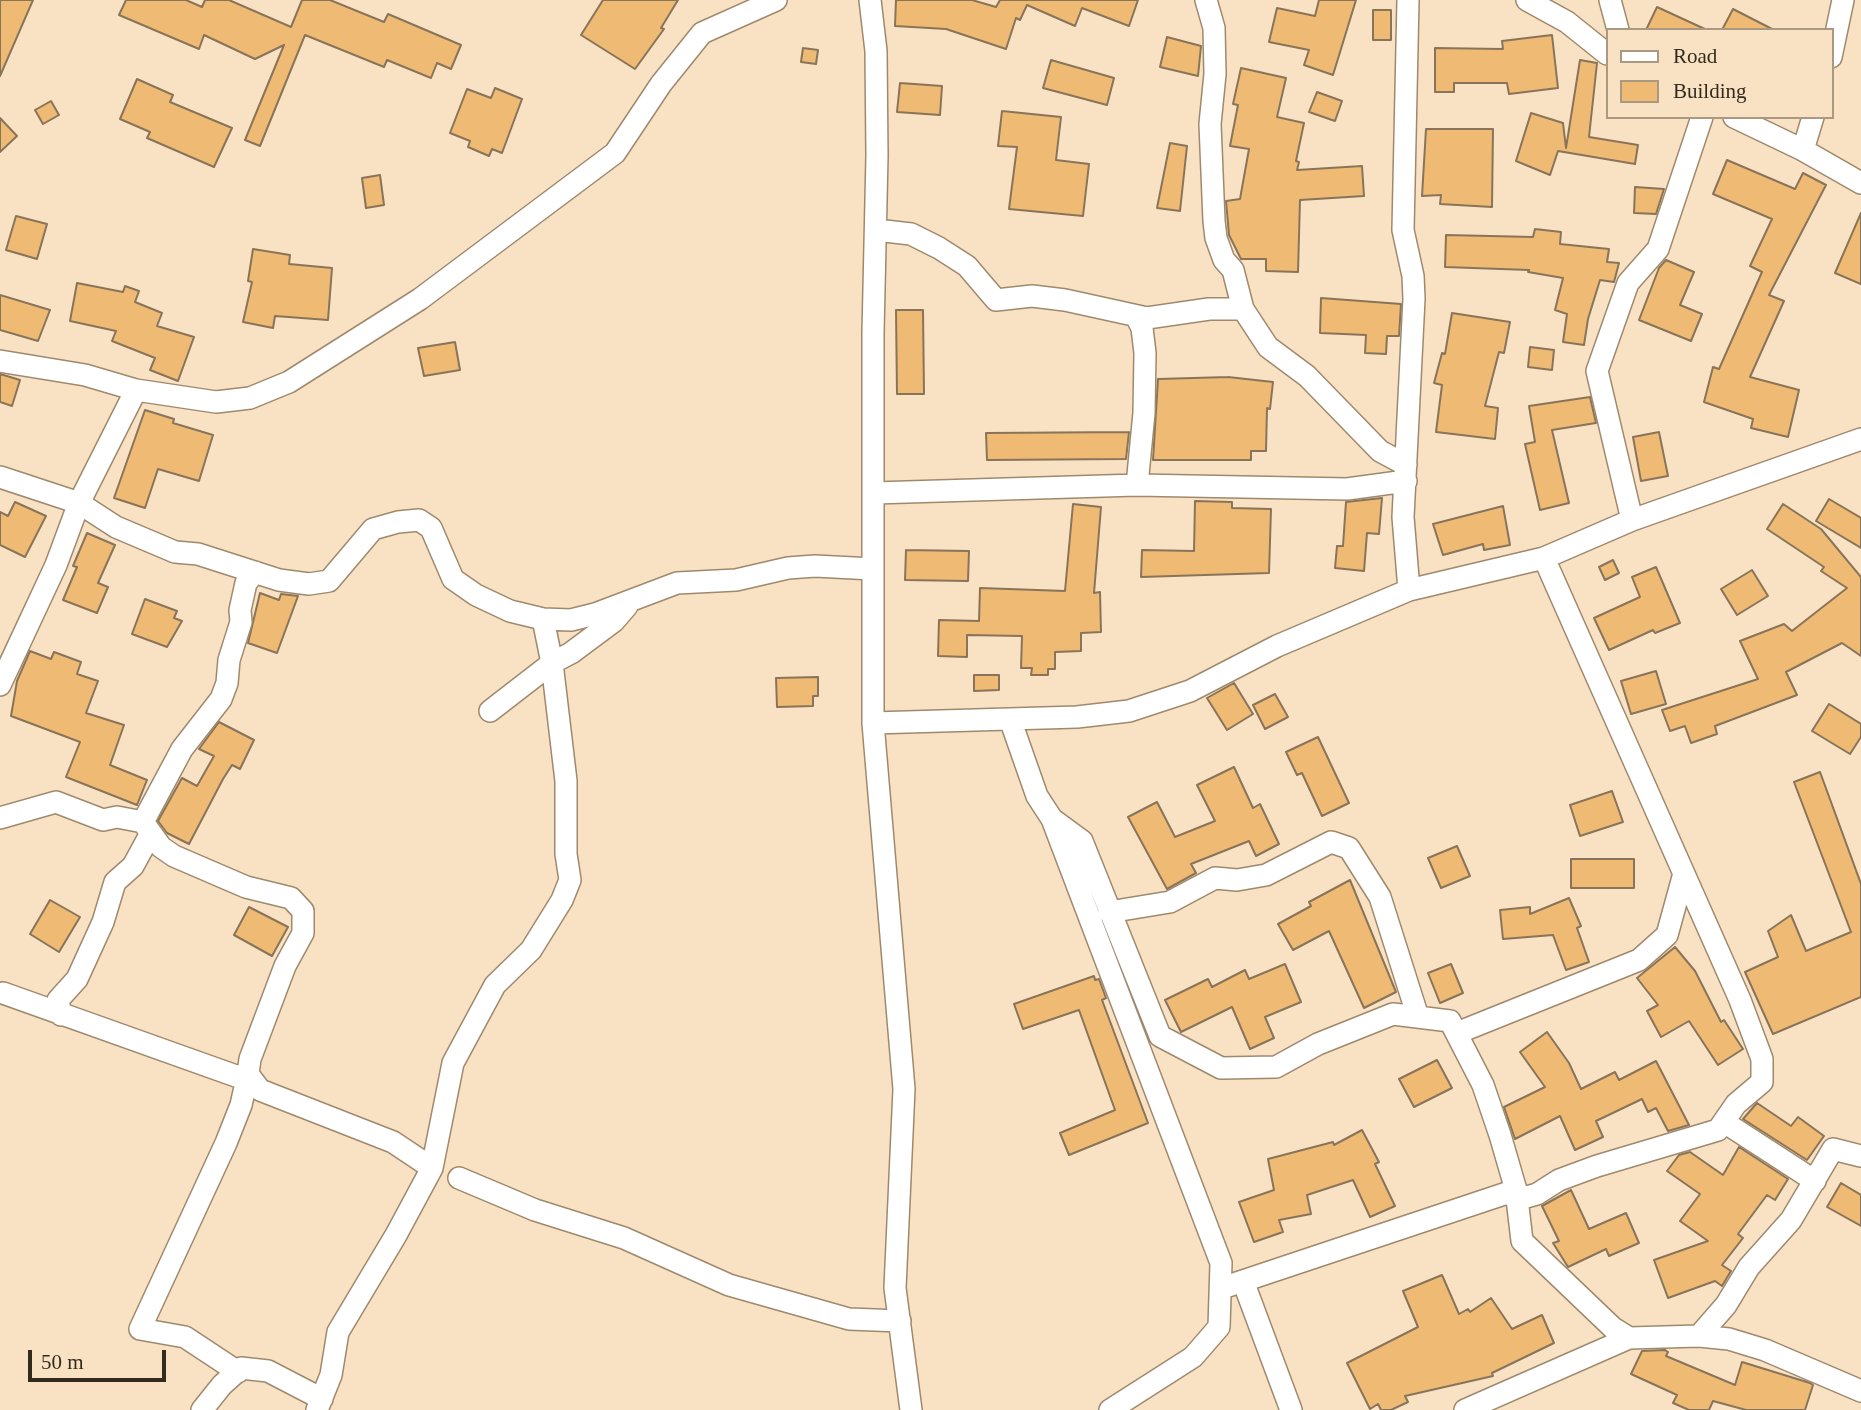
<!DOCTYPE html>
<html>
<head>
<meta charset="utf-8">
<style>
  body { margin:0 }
  #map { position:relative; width:1861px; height:1410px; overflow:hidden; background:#f9e2c3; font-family:"Times New Roman",serif }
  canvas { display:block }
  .legend { position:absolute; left:1606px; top:28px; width:228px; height:91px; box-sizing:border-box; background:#f9e2c3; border:2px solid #aa9881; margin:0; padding:9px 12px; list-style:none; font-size:21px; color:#332a1e }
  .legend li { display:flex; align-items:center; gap:14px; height:35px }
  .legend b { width:35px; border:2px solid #aa9881 }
  .scale { position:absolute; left:28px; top:1350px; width:138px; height:32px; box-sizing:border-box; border:4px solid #332a1e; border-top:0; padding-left:9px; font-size:21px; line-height:24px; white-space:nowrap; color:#332a1e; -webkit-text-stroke:5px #f9e2c3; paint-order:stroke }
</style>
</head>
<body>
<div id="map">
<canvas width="1861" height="1410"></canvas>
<ul class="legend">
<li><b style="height:9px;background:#fff"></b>Road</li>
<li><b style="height:19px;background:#efbb74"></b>Building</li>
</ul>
<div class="scale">50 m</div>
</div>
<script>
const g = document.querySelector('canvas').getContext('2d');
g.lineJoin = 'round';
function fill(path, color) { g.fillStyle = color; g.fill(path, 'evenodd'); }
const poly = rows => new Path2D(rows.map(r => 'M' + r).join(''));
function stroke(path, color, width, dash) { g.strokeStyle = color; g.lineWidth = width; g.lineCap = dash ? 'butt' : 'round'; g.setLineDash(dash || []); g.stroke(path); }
const building = poly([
  [0,0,33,0,0,76,0,0],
  [126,0,186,0,202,7,205,0,229,0,291,27,302,0,330,0,384,22,388,14,461,45,451,69,437,63,431,78,387,60,384,67,305,35,260,146,245,140,284,45,255,59,204,35,199,49,119,15,126,0],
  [603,0,678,0,661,28,664,29,635,69,581,35,603,0],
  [896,0,972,0,996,7,1000,0,1138,0,1129,26,1082,8,1075,26,1027,5,1020,20,1016,18,1006,49,946,29,895,26,896,0],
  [1319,0,1356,0,1333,75,1304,65,1309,50,1269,42,1277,8,1315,16,1319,0],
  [1657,7,1707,30,1646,30,1657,7],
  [1733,9,1774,30,1722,30,1733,9],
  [1373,10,1391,10,1391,40,1373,40,1373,10],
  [1552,35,1558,88,1509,94,1507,83,1454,83,1454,92,1435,92,1435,48,1503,49,1502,41,1552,35],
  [1167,37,1201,46,1198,76,1160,67,1167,37],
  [803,48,818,50,816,64,801,62,803,48],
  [1051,60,1114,78,1107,105,1043,88,1051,60],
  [1580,60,1597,63,1589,137,1638,145,1635,164,1558,151,1550,175,1516,161,1531,113,1563,123,1566,148,1580,60],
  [1241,68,1286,78,1277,117,1304,123,1296,161,1299,162,1297,170,1362,166,1364,196,1300,200,1298,272,1266,271,1266,259,1241,259,1229,235,1226,201,1240,199,1249,149,1230,146,1238,105,1233,104,1241,68],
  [137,79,173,95,170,102,232,128,214,167,147,138,150,132,120,119,137,79],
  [900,83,942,86,940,115,897,112,900,83],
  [495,88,522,99,502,153,492,149,489,156,468,147,470,141,450,133,467,89,491,98,495,88],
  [1317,92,1342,101,1335,121,1309,112,1317,92],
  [51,101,59,115,43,124,35,110,51,101],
  [1002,111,1061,117,1056,160,1089,164,1083,216,1009,209,1017,147,998,146,1002,111],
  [0,118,17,136,0,152,0,118],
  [1426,129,1493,129,1492,207,1440,204,1441,195,1422,196,1426,129],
  [1170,143,1187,146,1180,211,1157,208,1170,143],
  [1727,160,1795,189,1803,173,1826,185,1769,295,1784,301,1750,377,1799,390,1788,437,1751,428,1753,419,1704,402,1713,367,1719,369,1762,272,1750,266,1772,219,1713,194,1727,160],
  [380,175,384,205,366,208,362,178,380,175],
  [1635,187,1664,189,1656,214,1634,213,1635,187],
  [1861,213,1861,284,1835,273,1861,213],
  [16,216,47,224,37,259,6,250,16,216],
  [1535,229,1561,232,1560,244,1609,249,1607,262,1619,263,1614,282,1600,280,1588,319,1584,345,1563,342,1567,314,1555,310,1563,278,1528,272,1529,270,1445,267,1446,235,1533,237,1535,229],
  [253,249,290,255,289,264,332,268,328,320,275,316,273,328,243,322,252,282,248,281,253,249],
  [1666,260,1694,272,1680,305,1702,314,1691,341,1639,320,1659,268,1666,260],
  [77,283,123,292,125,286,139,291,135,302,162,313,157,326,194,337,178,381,150,370,155,358,112,341,116,331,70,321,77,283],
  [0,295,50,310,38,341,0,330,0,295],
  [1321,298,1401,304,1399,336,1387,336,1386,354,1365,353,1366,335,1320,333,1321,298],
  [896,310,923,310,924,394,897,394,896,310],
  [1452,313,1510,322,1504,353,1499,352,1485,406,1498,408,1495,439,1436,432,1442,385,1434,383,1442,353,1445,354,1452,313],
  [455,342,460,370,424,376,418,348,455,342],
  [1530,347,1554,350,1552,370,1528,367,1530,347],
  [0,374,20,380,12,406,0,402,0,374],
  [1228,377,1273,382,1270,409,1267,408,1266,451,1251,451,1251,460,1153,460,1158,379,1228,377],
  [1590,397,1596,423,1552,430,1569,503,1540,510,1525,444,1535,442,1529,406,1590,397],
  [145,410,174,419,173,423,213,435,199,481,158,469,145,508,114,498,145,410],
  [1129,432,1126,459,987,460,986,433,1129,432],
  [1659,432,1668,476,1641,481,1633,437,1659,432],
  [1382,498,1379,534,1367,533,1364,571,1335,568,1337,546,1343,546,1346,502,1382,498],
  [1829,499,1861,518,1861,548,1816,521,1829,499],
  [1195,501,1232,502,1232,508,1271,509,1269,573,1141,577,1142,550,1194,551,1195,501],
  [15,502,46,516,25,557,0,545,0,512,8,516,15,502],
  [1073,504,1101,507,1094,593,1100,592,1101,632,1081,633,1081,651,1055,652,1055,669,1048,669,1048,675,1031,675,1032,668,1021,668,1022,636,967,635,967,657,938,656,939,620,979,621,980,588,1065,591,1073,504],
  [1783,504,1821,529,1861,577,1861,656,1842,643,1786,672,1797,695,1715,726,1717,734,1691,743,1685,726,1670,731,1662,710,1758,679,1740,641,1784,624,1792,631,1847,588,1821,571,1824,567,1767,529,1783,504],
  [1503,506,1510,545,1484,550,1483,544,1443,555,1433,524,1503,506],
  [87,533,115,545,98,583,108,587,97,613,63,600,77,567,73,566,87,533],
  [906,550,969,551,968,581,905,580,906,550],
  [1613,560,1619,573,1605,580,1599,567,1613,560],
  [1656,567,1680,623,1655,633,1653,630,1609,650,1594,618,1640,597,1632,577,1656,567],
  [1752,570,1768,596,1737,615,1721,589,1752,570],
  [260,593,279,600,281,594,298,596,277,653,248,643,260,593],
  [145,599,177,611,174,618,182,621,167,647,132,634,145,599],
  [30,651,51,659,54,652,81,662,77,674,98,681,86,713,124,725,110,765,147,780,137,805,66,777,80,742,11,716,17,681,30,651],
  [1656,671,1666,704,1631,714,1621,681,1656,671],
  [974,675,999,675,999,690,974,691,974,675],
  [818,677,818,696,813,696,813,706,777,707,776,678,818,677],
  [1234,683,1253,714,1227,730,1207,698,1234,683],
  [1275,694,1288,717,1265,729,1253,705,1275,694],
  [1829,704,1861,724,1861,737,1850,754,1812,731,1829,704],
  [219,722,254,740,240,769,232,765,223,779,189,844,167,833,158,821,182,778,197,786,214,756,199,749,219,722],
  [1318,737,1349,803,1322,816,1302,773,1297,775,1286,752,1318,737],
  [1234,767,1253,808,1260,804,1279,844,1256,856,1249,841,1191,864,1196,873,1167,889,1128,817,1157,802,1175,837,1215,821,1197,785,1234,767],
  [1820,772,1861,884,1861,997,1773,1034,1745,972,1778,957,1768,931,1791,915,1806,951,1851,932,1794,782,1820,772],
  [1612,791,1623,822,1580,836,1570,805,1612,791],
  [1457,846,1470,876,1441,888,1428,858,1457,846],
  [1571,859,1634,859,1634,888,1571,888,1571,859],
  [1350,880,1396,992,1364,1008,1329,931,1293,950,1278,924,1311,906,1309,902,1350,880],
  [1569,898,1581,926,1577,928,1589,962,1566,970,1553,935,1503,939,1500,910,1530,907,1530,914,1569,898],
  [50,900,80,917,59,952,30,934,50,900],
  [249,907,288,927,272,956,234,935,249,907],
  [1675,947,1695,971,1721,1022,1724,1020,1743,1049,1718,1065,1689,1021,1661,1037,1647,1011,1658,1005,1637,978,1675,947],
  [1285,964,1301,1002,1265,1017,1274,1038,1250,1049,1232,1007,1181,1032,1165,1000,1208,979,1212,987,1245,970,1249,979,1285,964],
  [1451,964,1463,993,1440,1003,1428,973,1451,964],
  [1094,976,1095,980,1099,979,1106,998,1102,1000,1148,1123,1069,1155,1060,1133,1115,1110,1079,1010,1023,1029,1014,1004,1094,976],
  [1547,1032,1569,1063,1581,1089,1615,1072,1619,1080,1656,1061,1689,1125,1668,1131,1656,1108,1648,1112,1642,1099,1596,1121,1603,1137,1575,1150,1560,1116,1515,1139,1504,1107,1545,1087,1520,1052,1547,1032],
  [1437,1060,1452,1088,1414,1107,1399,1079,1437,1060],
  [1757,1103,1791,1126,1798,1117,1824,1136,1807,1160,1743,1119,1757,1103],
  [1362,1130,1379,1162,1375,1164,1395,1206,1370,1217,1353,1180,1307,1195,1311,1214,1279,1220,1283,1232,1254,1242,1239,1202,1274,1190,1268,1159,1333,1142,1334,1145,1362,1130],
  [1739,1147,1788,1179,1775,1200,1767,1195,1738,1234,1743,1238,1722,1265,1731,1271,1722,1286,1715,1281,1668,1298,1654,1260,1708,1241,1680,1221,1700,1194,1667,1171,1679,1155,1690,1152,1723,1175,1739,1147],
  [1841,1183,1861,1195,1861,1226,1827,1207,1841,1183],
  [1571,1190,1589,1229,1626,1213,1639,1243,1609,1256,1606,1249,1568,1267,1553,1243,1559,1241,1542,1206,1571,1190],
  [1442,1275,1459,1314,1468,1309,1470,1312,1491,1298,1512,1329,1542,1315,1554,1343,1492,1373,1493,1376,1405,1396,1408,1402,1391,1410,1381,1410,1378,1404,1370,1409,1347,1363,1418,1327,1403,1291,1442,1275],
  [1665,1350,1668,1352,1666,1356,1735,1385,1742,1362,1810,1383,1813,1385,1805,1410,1746,1410,1713,1401,1709,1410,1689,1410,1673,1403,1677,1395,1631,1374,1642,1351,1665,1350]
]);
fill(building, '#efbb74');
stroke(building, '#897459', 2);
const minor = poly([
  [870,0,876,51,877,156,873,333,873,723,1077,717,1129,711,1190,691,1277,646,1409,590,1544,558,1632,520,1861,439],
  [1206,0,1214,28,1215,74,1210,124,1214,221,1216,238,1224,260,1233,270,1243,309,1268,347,1307,376,1380,451,1406,465],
  [1408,0,1403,230,1413,276,1414,299,1403,517,1409,590],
  [1527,0,1567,22,1607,54],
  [1610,0,1618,30],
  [1831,57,1843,0],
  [1734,117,1803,150,1861,183],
  [1803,150,1813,117],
  [876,230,911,234,939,248,967,266,996,300,1032,296,1065,300,1147,318,1209,309,1243,309],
  [1136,316,1142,328,1145,353,1144,413,1137,485],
  [0,361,85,375,136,390],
  [0,477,79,503,116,527,175,552,198,554,279,580,309,584,329,581,373,529,398,522,419,520,431,528,453,579,476,595,510,611,543,619,571,620,595,614,677,583,736,580,788,568,815,566,873,569],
  [874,493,1137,485,1347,489,1406,481],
  [1632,520,1597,371,1628,283,1658,249,1702,117],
  [0,685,56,565,79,503,136,390,216,402,250,398,289,382,420,299,615,153,661,84,702,33,776,0],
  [490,711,552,663,571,653,614,621,627,606],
  [1010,719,1037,796,1052,819,1082,841,1160,1036,1221,1068,1276,1067,1318,1044,1393,1014,1450,1021,1483,1085,1500,1135,1516,1190,1522,1241,1613,1328,1629,1338,1699,1336,1729,1339,1765,1350,1861,1391],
  [873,723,904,1089,895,1288,911,1410],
  [0,818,56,802,103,820,117,817,143,822,161,847,174,856,246,887,291,898,303,911,303,933,285,966,250,1059,248,1074,260,1090,393,1142,432,1168],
  [1052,819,1221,1263,1219,1327,1193,1357,1110,1410],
  [143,822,182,749,221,699,227,683,229,660,241,622,240,610,246,583,255,572],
  [1109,912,1170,902,1215,878,1237,880,1266,875,1331,842,1349,848,1380,897,1418,1017],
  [3,993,236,1076,248,1074,241,1105,226,1143,140,1329,185,1337,238,1372],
  [61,1015,58,1000,77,979,103,922,115,882,133,866,151,833],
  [1457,1033,1639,960,1667,935,1683,877],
  [1724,1122,1815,1181],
  [459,1178,535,1210,624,1238,729,1285,849,1319,900,1321],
  [1516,1200,1537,1194,1559,1180,1597,1166,1718,1130,1736,1104,1762,1082,1762,1059,1740,1000,1544,558],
  [1243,1281,1291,1410],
  [1222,1288,1516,1190],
  [1699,1336,1726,1305,1749,1267,1791,1220,1833,1149,1861,1156],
  [202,1410,222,1385,241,1368,268,1371,322,1399],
  [317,1410,331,1375,338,1332,396,1235,432,1168,453,1063,495,985,531,950,562,900,570,880,566,854,566,781,552,663,543,619],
  [1465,1410,1629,1338]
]);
stroke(minor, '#9f896d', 24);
stroke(minor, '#fff', 21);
</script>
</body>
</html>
